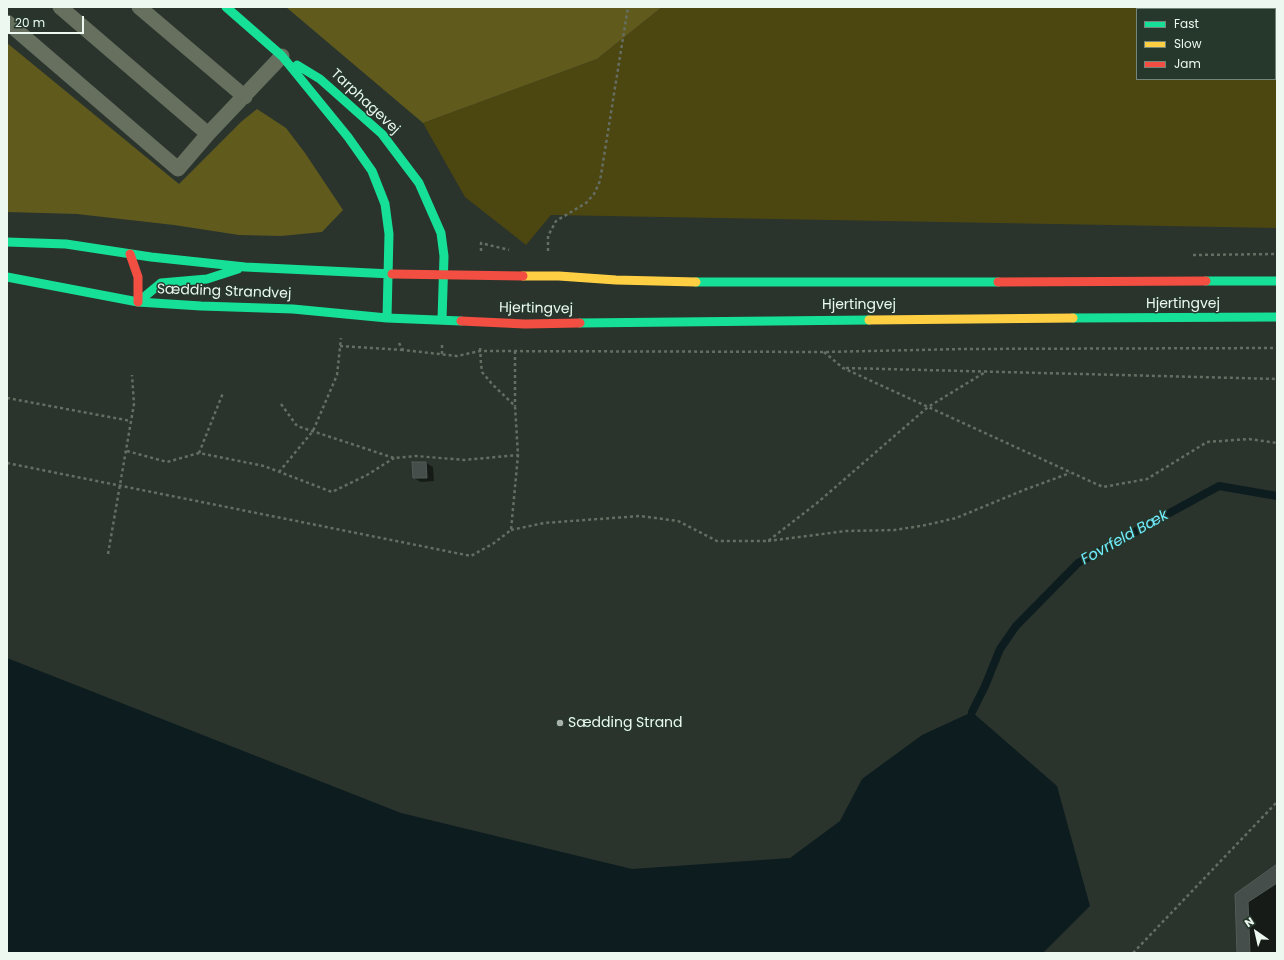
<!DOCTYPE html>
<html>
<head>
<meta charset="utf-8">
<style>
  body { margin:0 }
  #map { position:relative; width:1284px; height:960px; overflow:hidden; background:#2a342d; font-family:Poppins,sans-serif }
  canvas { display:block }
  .frame { position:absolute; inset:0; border:8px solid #edf8f0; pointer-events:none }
  .legend { position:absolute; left:1136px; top:8px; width:140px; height:72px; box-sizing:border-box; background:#26382c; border:1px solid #76857a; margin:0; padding:5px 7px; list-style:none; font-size:12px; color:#edf8f0 }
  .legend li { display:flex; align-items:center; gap:8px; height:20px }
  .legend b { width:20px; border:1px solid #76857a }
  .north { position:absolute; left:1236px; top:912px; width:40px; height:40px; -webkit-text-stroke:3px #26382c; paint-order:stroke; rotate:326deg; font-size:11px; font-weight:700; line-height:16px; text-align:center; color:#edf8f0 }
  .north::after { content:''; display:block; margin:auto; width:14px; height:18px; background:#edf8f0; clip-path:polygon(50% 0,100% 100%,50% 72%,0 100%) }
  .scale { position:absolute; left:8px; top:16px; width:76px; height:18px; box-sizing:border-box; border:2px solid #edf8f0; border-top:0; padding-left:5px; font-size:12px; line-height:14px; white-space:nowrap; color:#edf8f0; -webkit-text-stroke:3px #26382c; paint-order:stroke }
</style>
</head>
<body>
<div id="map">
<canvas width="1284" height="960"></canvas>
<div class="frame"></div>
<ul class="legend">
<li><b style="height:5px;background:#16e098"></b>Fast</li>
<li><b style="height:5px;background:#ffcf43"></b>Slow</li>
<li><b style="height:5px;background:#f24e42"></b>Jam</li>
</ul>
<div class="north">N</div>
<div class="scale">20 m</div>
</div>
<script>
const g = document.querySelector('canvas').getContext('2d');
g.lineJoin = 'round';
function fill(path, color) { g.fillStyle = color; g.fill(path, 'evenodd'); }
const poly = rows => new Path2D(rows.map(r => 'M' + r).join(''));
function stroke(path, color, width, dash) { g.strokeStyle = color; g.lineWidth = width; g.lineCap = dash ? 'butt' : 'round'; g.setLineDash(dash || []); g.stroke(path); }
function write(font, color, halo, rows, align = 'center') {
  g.font = font + ' Poppins,sans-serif'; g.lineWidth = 3; g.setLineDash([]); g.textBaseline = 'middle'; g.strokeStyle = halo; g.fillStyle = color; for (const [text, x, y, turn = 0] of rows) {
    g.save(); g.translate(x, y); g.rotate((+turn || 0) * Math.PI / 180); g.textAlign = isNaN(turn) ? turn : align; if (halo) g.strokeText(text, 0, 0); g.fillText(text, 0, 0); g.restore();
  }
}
fill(poly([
  [662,7,1277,7,1277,228,551,215,526,245,465,197,423,123,597,59],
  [1137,9,1275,9,1275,79,1137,79]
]), '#4c4611');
fill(poly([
  [286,7,662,7,597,59,423,123],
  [7,43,179,184,242,121,257,109,286,128,305,153,343,210,322,232,281,236,239,235,174,225,77,214,7,212]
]), '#605a1d');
fill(poly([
  [7,658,401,813,632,869,790,858,840,821,862,779,922,735,972,712,1057,786,1090,906,1043,953,7,953]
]), '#0d1c1e');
fill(poly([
  [413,463,426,463,433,467,434,481,421,482,414,478],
  [1277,865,1277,953,1238,953,1236,895]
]), '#0007');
stroke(poly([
  [972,712,985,686,1000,649,1016,626,1078,563,1219,486,1277,496]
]), '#0d1c1e', 8);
const building = poly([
  [412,462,426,462,427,478,413,478,412,462],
  [1277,864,1277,883,1248,902,1250,953,1237,953,1235,894,1277,864]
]);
fill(building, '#454e4a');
stroke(building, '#525c57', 1);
stroke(poly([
  [481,251,481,243,509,250],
  [548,251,548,236,556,221,586,203,594,194,600,181,628,7],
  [1193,255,1277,254],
  [399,343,403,350,457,356,480,351,824,352,963,349,1277,348],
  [340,346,403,350],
  [515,351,515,406],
  [824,352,843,368,1103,487,1147,479,1207,442,1249,439,1277,443],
  [442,354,442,344],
  [846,368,1277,379],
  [7,398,131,421],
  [281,404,297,426,394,458,416,456,464,460,518,455],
  [127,451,167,462,199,453,264,466,332,492,367,475,394,458],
  [199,453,223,393],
  [7,463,471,556,494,543,511,530,518,455,515,406,492,384,482,372,481,364,480,346],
  [279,472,313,431,337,375,341,338],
  [511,530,544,523,640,516,678,521,717,541,768,541,817,503,928,407,987,371],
  [768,541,846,531,895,530,926,525,956,518,1024,490,1070,473],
  [108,554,134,404,132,375],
  [1133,953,1277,802]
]), '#666e63', 2.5, [3, 3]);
stroke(poly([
  [60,7,208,134,282,56],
  [139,7,245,97],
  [7,22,178,169,208,134]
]), '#67705f', 15);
stroke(poly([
  [226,7,282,56,348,137,372,171,385,204,389,234,387,318],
  [297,65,320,79,382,134,419,183,441,233,444,256,442,320],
  [7,242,66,244,151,257,245,267,392,274],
  [7,277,138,302,201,306,293,309,387,318,461,321],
  [1206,281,1277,281],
  [696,282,998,282],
  [138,302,161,283,207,279,238,269],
  [1073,318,1277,317],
  [580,323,869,320]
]), '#16e098', 9);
stroke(poly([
  [523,276,559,276,616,280,696,282],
  [869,320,1073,318]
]), '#ffcf43', 9);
stroke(poly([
  [130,254,138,277,138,302],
  [392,274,523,276],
  [998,282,1206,281],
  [461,321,525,324,580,323]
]), '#f24e42', 9);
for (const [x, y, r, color] of [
  [560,723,4,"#a9b3ac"]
]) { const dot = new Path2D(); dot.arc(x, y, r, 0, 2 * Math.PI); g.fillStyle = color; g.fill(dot); stroke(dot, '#26382c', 1.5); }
write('14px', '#edf8f0', '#26382c', [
  ["Tarphagevej",365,102,43],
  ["Sædding Strandvej",224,292,2],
  ["Hjertingvej",1183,304],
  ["Hjertingvej",859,305],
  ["Hjertingvej",536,309,1]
]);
write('14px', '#edf8f0', '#26382c', [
  ["Sædding Strand",568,723]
], 'left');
write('italic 15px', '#70ecfe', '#26382c', [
  ["Fovrfeld Bæk",1125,538,-29]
]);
</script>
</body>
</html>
